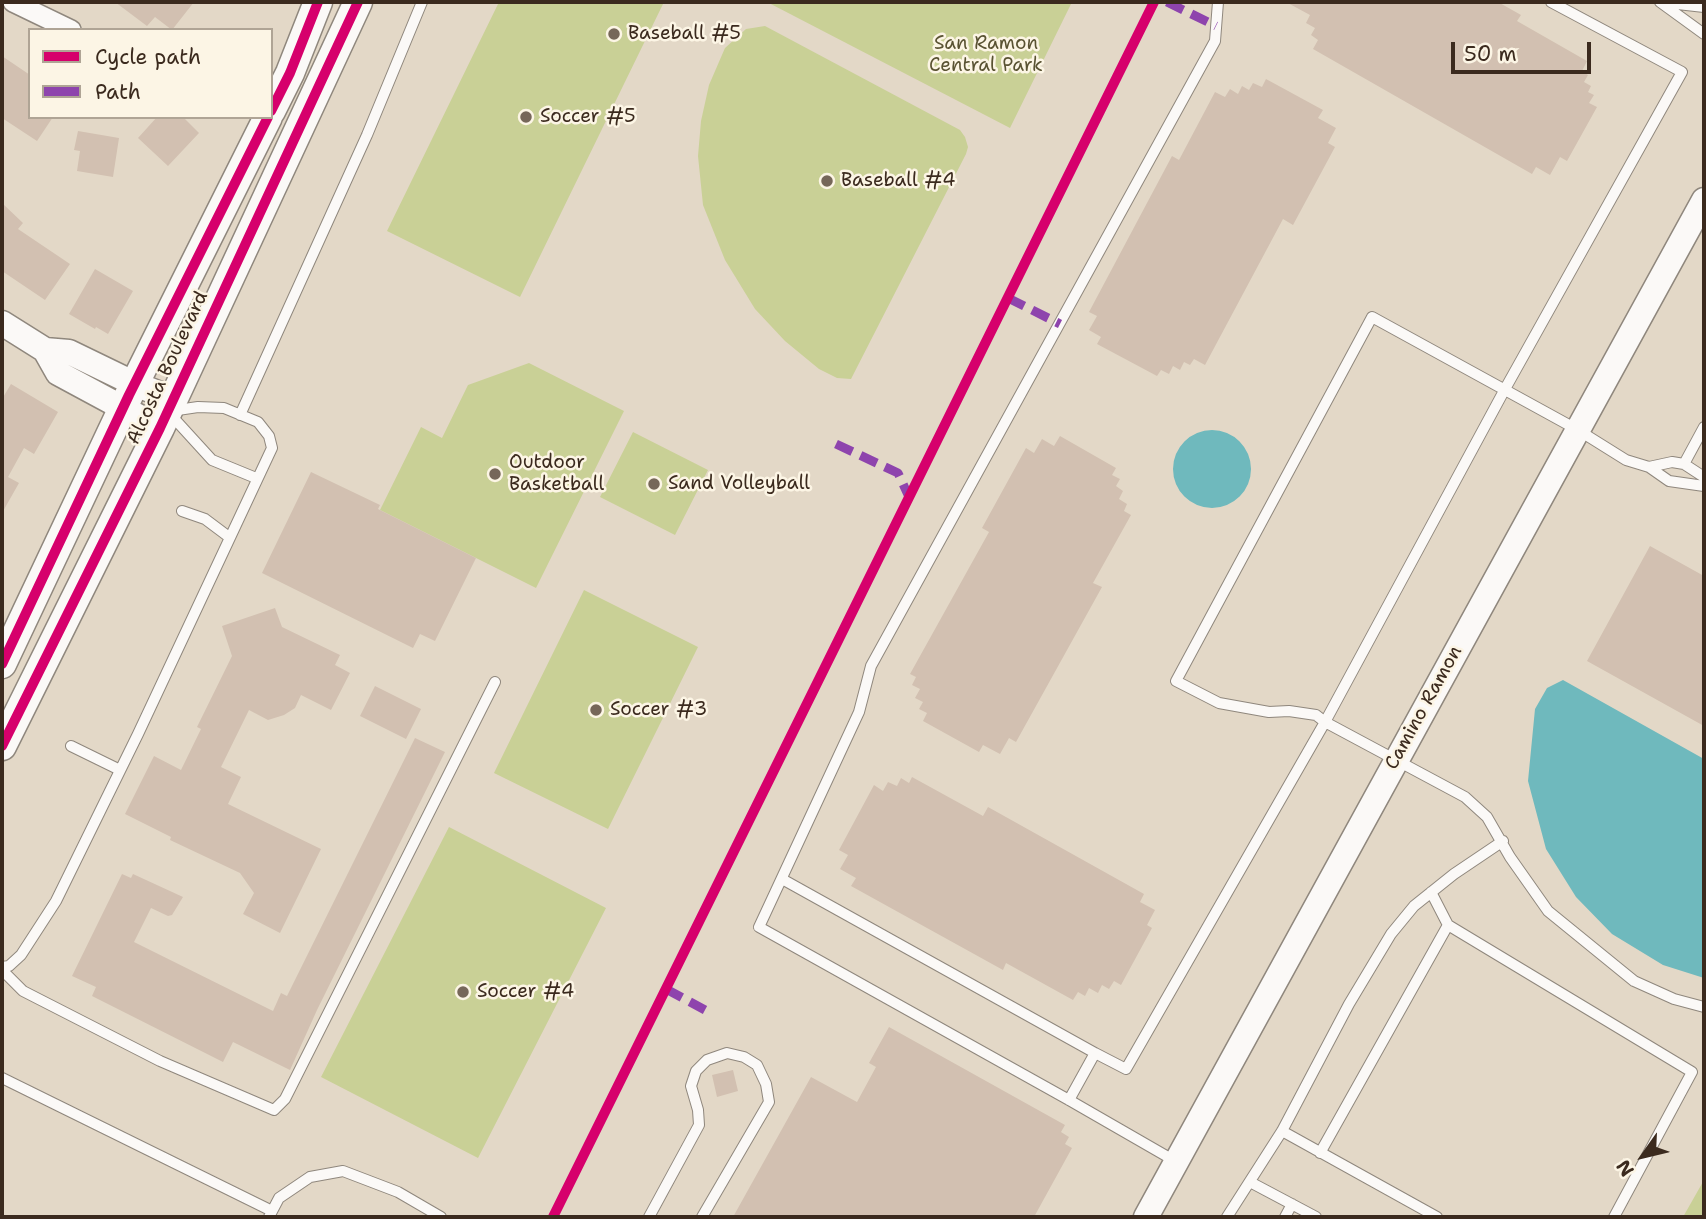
<!DOCTYPE html>
<html>
<head>
<meta charset="utf-8">
<style>
  body { margin:0 }
  #map { position:relative; width:1706px; height:1219px; overflow:hidden; background:#e3d8c7; font-family:"Shantell Sans",sans-serif }
  canvas { display:block }
  .frame { position:absolute; inset:0; border:4px solid #3b2a1e; pointer-events:none }
  .legend { position:absolute; left:28px; top:28px; width:245px; height:91px; box-sizing:border-box; background:#fcf5e5; border:2px solid #afa495; margin:0; padding:9px 12px; list-style:none; font-size:21px; color:#3b2a1e }
  .legend li { display:flex; align-items:center; gap:14px; height:35px }
  .legend b { width:35px; border:2px solid #afa495 }
  .north { position:absolute; left:1608px; top:1121px; width:70px; height:70px; -webkit-text-stroke:5px #fcf5e5; paint-order:stroke; rotate:236deg; font-size:19px; font-weight:700; line-height:28px; text-align:center; color:#3b2a1e }
  .north::after { content:''; display:block; margin:auto; width:24px; height:32px; background:#3b2a1e; clip-path:polygon(50% 0,100% 100%,50% 72%,0 100%) }
  .scale { position:absolute; left:1451px; top:42px; width:140px; height:32px; box-sizing:border-box; border:4px solid #3b2a1e; border-top:0; padding-left:9px; font-size:21px; line-height:24px; white-space:nowrap; color:#3b2a1e; -webkit-text-stroke:5px #fcf5e5; paint-order:stroke }
</style>
</head>
<body>
<div id="map">
<canvas width="1706" height="1219"></canvas>
<div class="frame"></div>
<ul class="legend">
<li><b style="height:9px;background:#d6006c"></b>Cycle path</li>
<li><b style="height:9px;background:#8e44ad"></b>Path</li>
</ul>
<div class="north">N</div>
<div class="scale">50 m</div>
</div>
<script>
const g = document.querySelector('canvas').getContext('2d');
g.lineJoin = 'round';
function fill(path, color) { g.fillStyle = color; g.fill(path, 'evenodd'); }
const poly = rows => new Path2D(rows.map(r => 'M' + r).join(''));
function stroke(path, color, width, dash) { g.strokeStyle = color; g.lineWidth = width; g.lineCap = dash ? 'butt' : 'round'; g.setLineDash(dash || []); g.stroke(path); }
function write(font, color, halo, rows, align = 'center') {
  g.font = font + ' "Shantell Sans",sans-serif'; g.lineWidth = 5; g.setLineDash([]); g.textBaseline = 'middle'; g.strokeStyle = halo; g.fillStyle = color; for (const [text, x, y, turn = 0] of rows) {
    g.save(); g.translate(x, y); g.rotate((+turn || 0) * Math.PI / 180); g.textAlign = isNaN(turn) ? turn : align; if (halo) g.strokeText(text, 0, 0); g.fillText(text, 0, 0); g.restore();
  }
}
fill(poly([
  [499,2,664,2,520,297,387,231],
  [767,2,1072,2,1010,128],
  [765,26,960,130,965,137,968,147,966,154,851,379,837,378,819,369,785,341,755,309,725,260,703,205,698,156,701,121,709,85,725,48,746,29],
  [529,363,624,411,536,588,380,510,421,427,442,438,468,385],
  [633,432,708,470,675,535,600,497],
  [584,590,698,647,608,829,494,773],
  [449,827,606,908,478,1158,321,1077],
  [1704,1180,1704,1217,1683,1217]
]), '#c9d096');
fill(poly([
  '1173 469a39 39 0 1 1 78 0a39 39 0 1 1-78 0Z',
  [1563,680,1704,759,1704,978,1663,965,1612,934,1576,897,1546,849,1528,781,1535,709,1547,688]
]), '#6fb9bd');
fill(poly([
  [115,2,194,2,172,30,155,17,147,26],
  [1286,2,1498,2,1521,15,1517,21,1587,61,1582,71,1588,75,1584,82,1591,86,1588,92,1594,95,1589,103,1597,107,1567,161,1560,157,1550,175,1536,167,1532,174,1313,49,1318,40,1311,35,1315,28,1306,23,1310,15],
  [2,56,30,75,30,117,53,117,37,141,2,118],
  [1266,79,1323,110,1318,118,1336,128,1328,143,1335,147,1293,225,1283,219,1205,365,1194,359,1190,365,1184,362,1180,370,1173,366,1169,374,1161,370,1157,376,1097,344,1101,337,1089,330,1097,316,1089,312,1172,156,1179,160,1215,92,1225,97,1230,89,1238,94,1242,86,1249,90,1253,83,1262,87],
  [157,117,183,117,199,133,168,166,138,138],
  [78,131,119,138,113,177,77,171,80,151,74,150],
  [2,203,23,223,18,229,70,264,45,300,2,271],
  [95,269,133,291,108,334,96,327,95,329,69,314],
  [11,384,58,412,34,454,24,448,8,477,19,483,2,513,2,399],
  [1060,436,1116,468,1112,475,1120,479,1116,486,1123,491,1119,499,1127,504,1124,511,1131,515,1093,583,1102,587,1016,742,1009,738,1000,754,983,745,979,752,923,721,927,713,919,709,923,702,915,698,920,689,912,685,916,677,910,674,989,532,982,528,1026,448,1034,453,1042,439,1054,446],
  [311,472,380,505,378,509,476,558,435,641,420,634,413,648,262,573],
  [1650,546,1704,576,1704,726,1587,661],
  [275,608,282,627,340,655,335,665,350,673,331,710,301,695,295,708,284,715,268,720,249,710,221,767,241,777,228,804,321,849,280,933,243,914,254,893,240,873,170,840,171,837,125,814,154,756,181,770,201,729,197,727,232,656,222,626],
  [375,686,421,709,406,739,360,716],
  [415,738,445,752,317,1010,290,1070,233,1042,223,1062,92,996,96,987,72,976,122,874,131,878,133,874,183,897,172,915,168,916,151,908,134,942,273,1011,281,993,287,996],
  [912,777,983,816,988,807,1144,894,1140,902,1155,910,1147,925,1152,928,1121,985,1114,981,1109,989,1102,985,1098,993,1089,988,1085,996,1078,992,1073,1000,1006,963,1003,970,851,886,856,878,840,869,848,855,839,850,874,785,883,791,888,782,897,786,901,778,909,783],
  [889,1027,1065,1125,1061,1132,1069,1137,1065,1144,1072,1148,1034,1217,733,1217,811,1077,857,1102,876,1067,869,1063],
  [733,1070,738,1091,717,1097,712,1075]
]), '#d2c0b1');
const service = poly([
  [1660,2,1704,34],
  [1660,2,1704,7],
  [170,414,212,460,256,478],
  [240,415,367,135,422,2],
  [1684,464,1704,427],
  [1649,467,1672,462,1684,464,1704,477],
  [1704,486,1669,481,1649,467,1626,460,1578,430,1372,317,1176,681,1219,703,1269,712,1289,711,1316,715,1325,722,1465,797,1487,817,1510,857,1548,911,1634,981,1674,999,1704,1007],
  [182,511,205,519,229,537],
  [71,746,120,770],
  [782,879,1095,1053,1069,1100],
  [1431,892,1448,925,1692,1072,1614,1217],
  [2,967,9,966,21,955,56,901,138,734,272,448,269,436,258,422,224,408,198,407,171,411],
  [2,970,23,991,160,1061,274,1110,285,1099,495,682],
  [1095,1053,1126,1069,1325,722,1505,389,1682,72,1551,2],
  [2,1078,272,1211],
  [1282,1131,1437,1217],
  [1320,1153,1448,925],
  [1175,1161,1069,1100,759,927,859,712,871,666,1215,41,1218,2],
  [1250,1182,1316,1217],
  [269,1217,279,1198,310,1177,343,1171,398,1192,441,1217],
  [649,1217,699,1125,698,1110,691,1086,696,1071,707,1060,727,1053,744,1057,757,1065,766,1084,769,1102,702,1217],
  [1227,1217,1282,1131,1349,1004,1391,934,1414,906,1454,874,1503,841],
  [1285,1217,1292,1204]
]);
const minor = poly([
  [13,2,71,30]
]);
const tertiary = poly([
  [2,323,45,350,69,352,135,384,173,399],
  [45,350,58,373,160,428],
  [1146,1217,1704,200]
]);
const secondary = poly([
  [271,111,290,73,318,2],
  [2,664,129,395,268,117],
  [2,746,160,428,358,2]
]);
stroke(service, '#8f877d', 12);
stroke(minor, '#8f877d', 22);
stroke(tertiary, '#8f877d', 27);
stroke(secondary, '#8f877d', 31);
stroke(service, '#fbf9f7', 10);
stroke(minor, '#fbf9f7', 19);
stroke(tertiary, '#fbf9f7', 24);
stroke(secondary, '#fbf9f7', 28);
stroke(poly([
  [1167,2,1216,26],
  [1008,298,1060,324],
  [836,444,898,473,909,497],
  [666,989,705,1010]
]), '#8e44ad', 9, [18, 9]);
stroke(poly([
  [271,111,290,73,318,2],
  [2,664,129,395,268,117],
  [2,746,160,428,358,2],
  [553,1217,1154,2]
]), '#d6006c', 10);
for (const [x, y, r, color] of [
  [614,34,7,"#766759"],
  [526,117,7,"#766759"],
  [827,181,7,"#766759"],
  [495,474,7,"#766759"],
  [654,484,7,"#766759"],
  [596,710,7,"#766759"],
  [463,992,7,"#766759"]
]) { const dot = new Path2D(); dot.arc(x, y, r, 0, 2 * Math.PI); g.fillStyle = color; g.fill(dot); stroke(dot, '#fcf5e5', 2.5); }
write('19px', '#3b2a1e', '#fcf5e5', [
  ["Baseball #5",628,34],
  ["Soccer #5",540,117],
  ["Baseball #4",841,181],
  ["Outdoor",509,463],
  ["Basketball",509,485],
  ["Sand Volleyball",668,484],
  ["Soccer #3",610,710],
  ["Soccer #4",477,992]
], 'left');
write('19px', '#595232', '#fcf5e5', [
  ["San Ramon",986,44],
  ["Central Park",986,66]
]);
write('19px', '#3b2a1e', '#fcf5e5', [
  ["Alcosta Boulevard",168,368,-65],
  ["Camino Ramon",1424,708,-61]
]);
</script>
</body>
</html>
